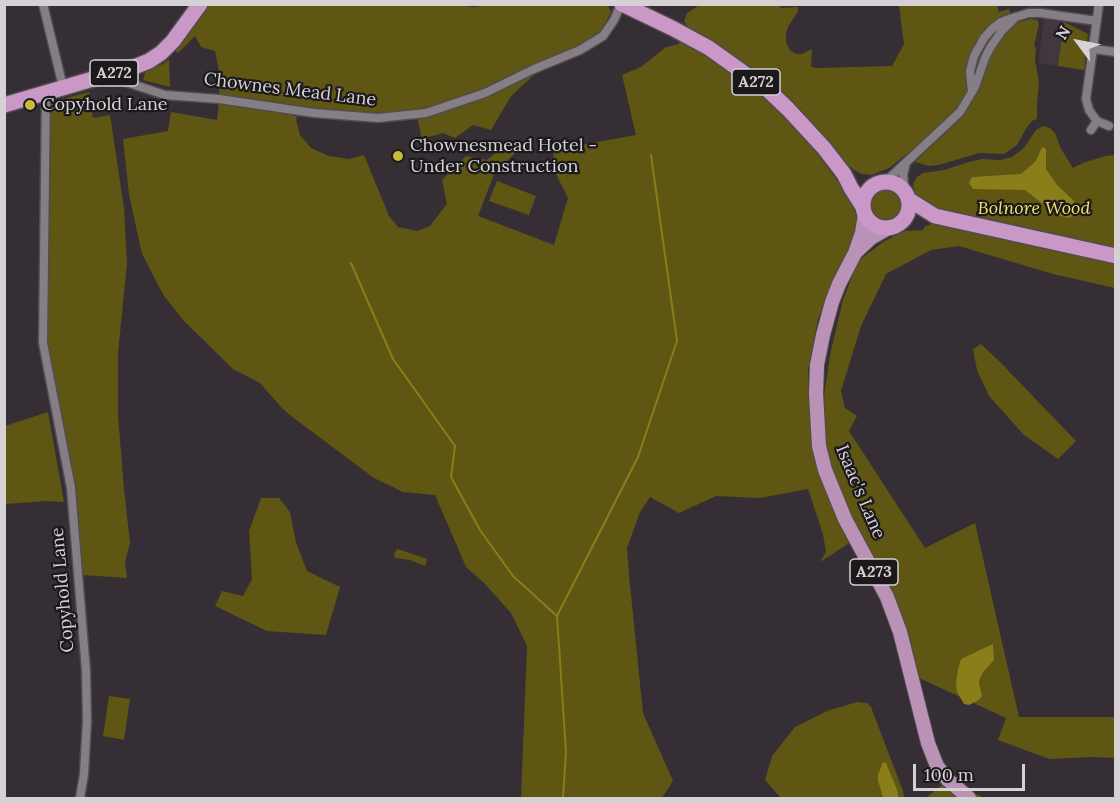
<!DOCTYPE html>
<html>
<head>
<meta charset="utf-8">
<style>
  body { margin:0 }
  #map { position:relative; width:1120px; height:803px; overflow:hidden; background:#352f35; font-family:Lora,serif }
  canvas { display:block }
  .frame { position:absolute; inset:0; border:6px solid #d5d1d4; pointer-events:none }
  .north { position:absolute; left:1048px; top:12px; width:60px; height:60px; -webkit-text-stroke:4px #1b191b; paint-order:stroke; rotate:302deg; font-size:16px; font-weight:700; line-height:24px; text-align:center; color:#d5d1d4 }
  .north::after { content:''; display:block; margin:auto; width:21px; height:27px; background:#d5d1d4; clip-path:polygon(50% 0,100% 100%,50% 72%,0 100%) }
  .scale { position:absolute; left:913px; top:764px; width:112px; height:27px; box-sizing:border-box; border:3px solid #d5d1d4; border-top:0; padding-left:8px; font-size:18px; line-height:21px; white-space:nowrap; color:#d5d1d4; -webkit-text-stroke:4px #1b191b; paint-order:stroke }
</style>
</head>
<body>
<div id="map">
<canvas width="1120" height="803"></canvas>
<div class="frame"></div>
<div class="north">N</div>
<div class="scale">100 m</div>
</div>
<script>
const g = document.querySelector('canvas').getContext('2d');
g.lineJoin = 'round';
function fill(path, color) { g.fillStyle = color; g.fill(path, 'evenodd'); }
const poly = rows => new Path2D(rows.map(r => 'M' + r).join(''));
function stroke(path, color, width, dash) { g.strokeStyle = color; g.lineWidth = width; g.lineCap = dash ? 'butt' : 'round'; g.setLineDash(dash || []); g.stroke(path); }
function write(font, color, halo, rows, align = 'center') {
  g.font = font + ' Lora,serif'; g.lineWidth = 4.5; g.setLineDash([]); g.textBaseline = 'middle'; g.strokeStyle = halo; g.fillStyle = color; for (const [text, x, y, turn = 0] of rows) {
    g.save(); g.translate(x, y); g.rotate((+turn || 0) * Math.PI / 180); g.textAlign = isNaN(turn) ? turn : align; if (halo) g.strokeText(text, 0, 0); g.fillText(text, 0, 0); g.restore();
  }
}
fill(poly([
  [1044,19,1064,22,1058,66,1039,63,1039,57]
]), '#423740');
fill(poly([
  [445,4,474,7,501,4,600,4,608,6,611,12,602,30,575,48,530,68,536,73,511,96,491,130,473,125,455,138,443,133,422,139,417,117,314,110,219,95,220,77,215,51,201,47,195,36,178,53,174,49,207,5],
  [779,4,781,8,798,7,798,11,795,16,788,27,786,33,786,42,790,50,796,54,802,54,812,49,811,67,817,68,892,66,904,44,899,5,997,5,999,12,1009,9,1011,15,1000,18,967,73,968,90,966,96,959,109,910,154,908,153,889,168,871,175,862,174,854,170,846,163,807,118,773,85,751,67,687,26,684,21,687,13,696,7,703,5],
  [1031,19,1037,20,1039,24,1034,46,1036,48,1035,60,1039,82,1037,103,1037,119,1032,121,1027,127,1017,145,1004,154,979,153,939,165,929,166,915,162,962,117,968,109,981,85,986,62,998,41,1013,25,1019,22],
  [1064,22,1088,34,1084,70,1058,66],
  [680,41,723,66,743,81,772,105,812,147,854,203,859,226,852,246,818,319,808,370,810,410,825,427,824,396,830,355,843,300,858,261,883,242,905,231,923,230,925,226,930,225,935,209,915,195,913,184,917,177,923,173,944,170,969,162,982,159,1000,160,1012,157,1024,148,1036,130,1043,126,1050,128,1055,133,1061,149,1073,168,1083,163,1105,156,1115,155,1115,288,1053,274,959,246,931,250,886,274,861,326,841,391,845,408,857,416,849,431,925,548,975,523,1019,717,1115,717,1115,758,1092,757,1049,759,998,740,1006,718,917,677,892,597,862,535,820,562,826,552,823,534,808,489,760,498,716,496,679,513,650,497,640,512,627,548,629,575,643,713,673,781,662,798,521,798,527,646,511,613,484,583,466,567,435,495,403,492,374,478,291,416,282,408,260,383,233,369,184,321,164,296,142,254,129,195,123,139,168,131,171,112,217,120,219,103,297,116,296,120,300,135,311,148,329,156,349,159,364,155,389,216,398,227,417,231,430,226,447,204,442,180,466,156,487,160,497,152,504,144,521,147,494,174,478,216,554,245,568,198,552,166,554,150,636,135,622,75,641,67,666,47,679,44],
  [169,59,170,87,143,80,146,70,163,64],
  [89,92,93,118,110,115,124,208,127,263,118,353,118,415,124,489,130,543,125,562,127,578,83,575,76,503,68,450,47,343,51,102],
  [497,181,536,196,529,215,489,201],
  '868 205a18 18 0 1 1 36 0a18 18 0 1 1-36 0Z',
  [981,344,1001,363,1076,441,1058,459,1024,435,989,396,977,370,973,349],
  [48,412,64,502,46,501,5,504,5,426],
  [261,498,279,498,290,512,296,542,307,571,340,587,326,635,267,631,215,606,222,591,243,596,252,579,249,531],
  [398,549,427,559,425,566,410,560,395,558,394,553],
  [109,696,130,699,124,740,103,736],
  [857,702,867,703,871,707,903,791,904,798,781,798,765,780,772,756,795,727,827,711],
  [948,780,984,798,926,798]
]), '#5e5612');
fill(poly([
  [1042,147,1046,149,1046,169,1057,185,1074,201,1078,213,1069,218,1057,215,1025,190,973,189,969,183,972,177,1021,174,1036,161],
  [993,644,994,660,983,672,979,681,979,684,982,696,979,700,969,705,964,704,957,692,956,685,958,669,961,659],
  [883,762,886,763,898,792,898,798,883,798,878,780,878,775]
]), '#8a7e1a');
stroke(poly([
  [351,263,393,359,455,446,451,477,480,530,513,576,557,616],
  [563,798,566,752,557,616,638,457,677,341,651,155]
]), '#8a7e1a', 2);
const minor = poly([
  [43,4,63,87],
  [1099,4,1086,99,1089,110,1094,117,1097,121,1109,126],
  [1093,49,1116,52],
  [123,81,165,95,219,99,314,113,378,118,426,113,485,93,534,69,580,50,603,36,614,20,621,4],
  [972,92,970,71,974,56,984,38,992,29,1001,22,1009,19,1029,13,1040,13,1097,21],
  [46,93,43,343,71,488,86,671,87,721,84,774,80,798],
  [1091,130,1097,121],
  [885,182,960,112,975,87,985,58,990,48,1001,32,1015,18],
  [905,192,903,175,906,163]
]);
const primary = poly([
  [865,214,862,233,855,253,839,284,832,302,823,335,817,365,816,394,819,446,825,470,845,519,887,597,900,632,928,743,933,756,937,766,948,780,969,798],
  [856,252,871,238,890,227]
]);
const trunk = poly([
  [622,4,674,29,709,48,769,91,788,109,824,148,844,174,851,188,863,207],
  [4,105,134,67,149,61,161,53,173,41,200,4],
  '863 205a23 23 0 1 1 46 0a23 23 0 1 1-46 0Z',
  [908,199,935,216,1116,256]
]);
stroke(minor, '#514c50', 11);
stroke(primary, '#514c50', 16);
stroke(trunk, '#514c50', 18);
stroke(minor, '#857e85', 8);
stroke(primary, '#b992b6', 14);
stroke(trunk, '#ca98c6', 15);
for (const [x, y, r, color] of [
  [30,105,6,"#c9ba3a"],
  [398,156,6,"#c9ba3a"]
]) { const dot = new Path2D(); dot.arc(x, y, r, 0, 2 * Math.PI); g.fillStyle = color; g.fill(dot); stroke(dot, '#1b191b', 2); }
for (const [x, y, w] of [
  [114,73,48],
  [756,82,48],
  [874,572,48]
]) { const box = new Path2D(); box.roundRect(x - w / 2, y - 13, w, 26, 4.5); g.fillStyle = '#1b191b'; g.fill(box); stroke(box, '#d5d1d4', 1.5); }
write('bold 16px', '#d5d1d4', null, [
  ["A272",114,73],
  ["A272",756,82],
  ["A273",874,572]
]);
write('18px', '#d5d1d4', '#1b191b', [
  ["Chownes Mead Lane",290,90,7],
  ["Isaac's Lane",860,492,67],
  ["Copyhold Lane",63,590,-95]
]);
write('18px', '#d5d1d4', '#1b191b', [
  ["Copyhold Lane",42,105],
  ["Chownesmead Hotel -",410,146],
  ["Under Construction",410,167]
], 'left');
write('italic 18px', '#f1e266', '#1b191b', [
  ["Bolnore Wood",1034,209]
]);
</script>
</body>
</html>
